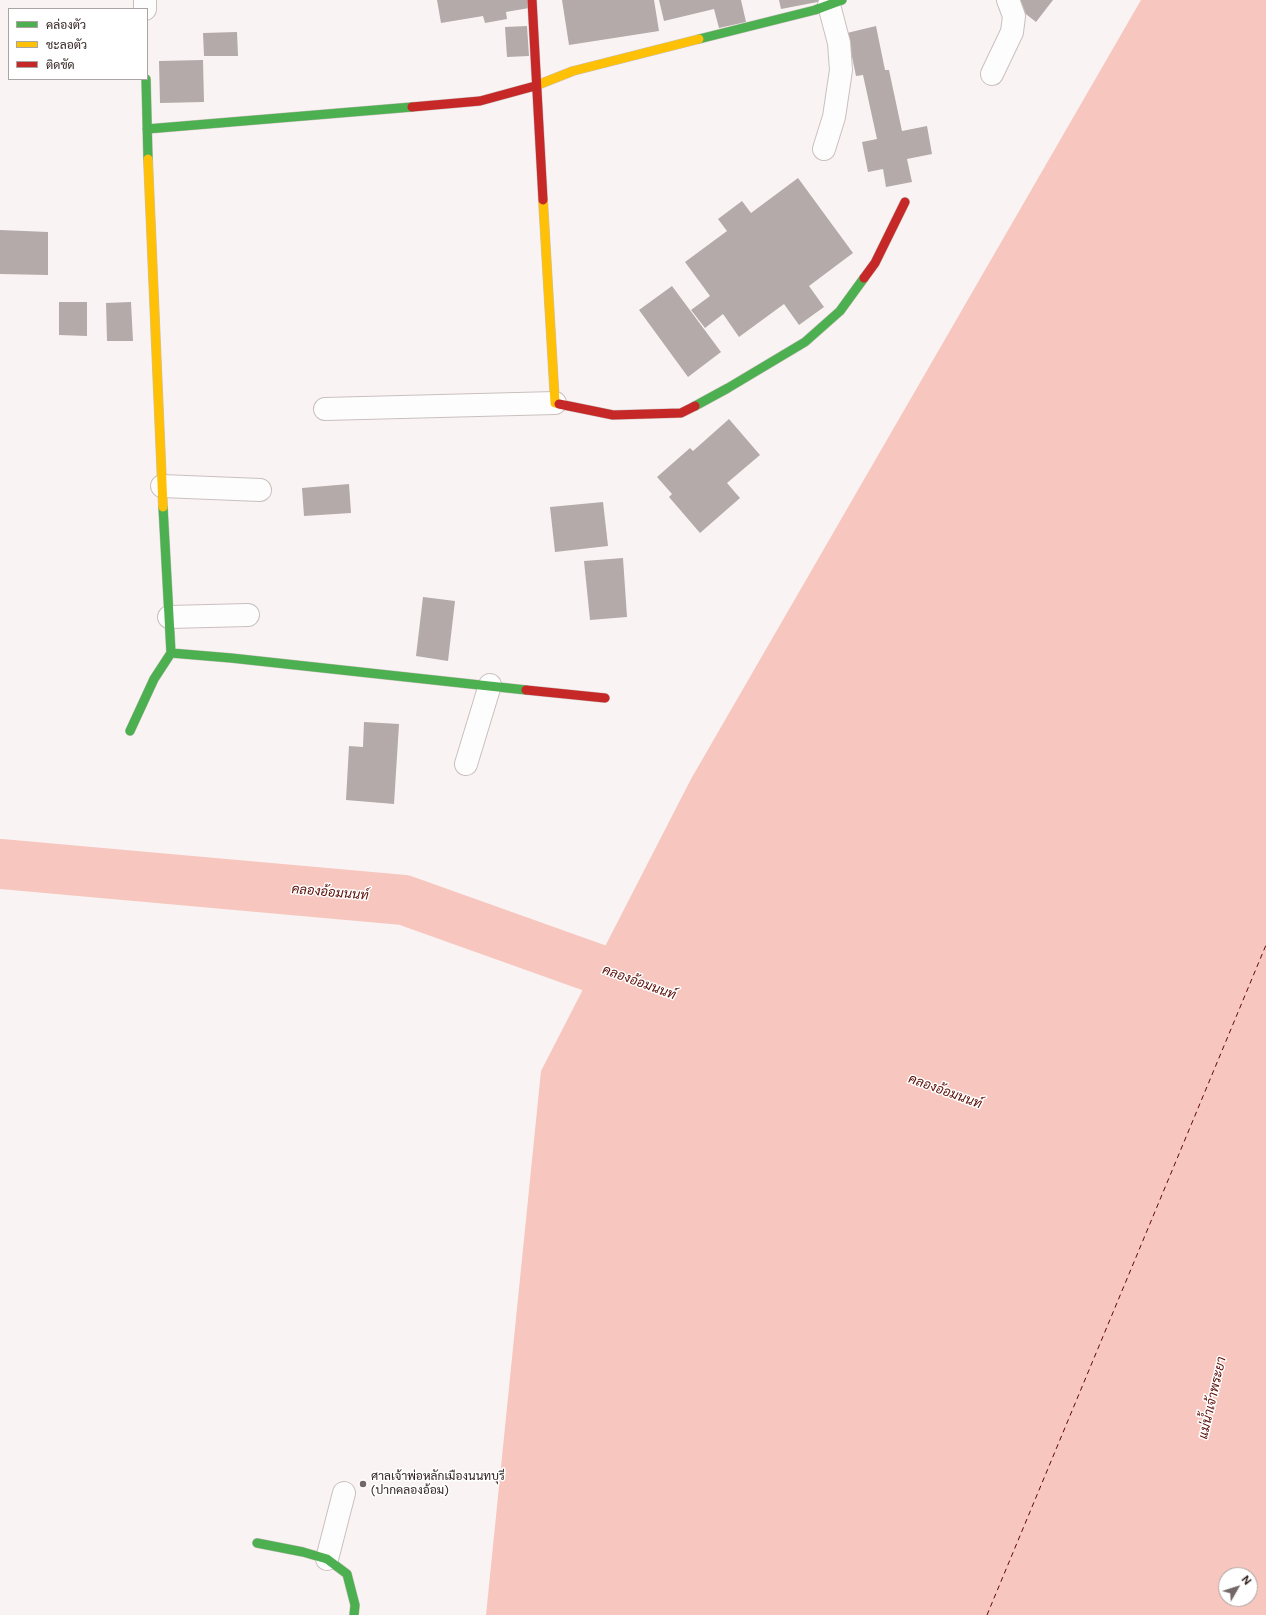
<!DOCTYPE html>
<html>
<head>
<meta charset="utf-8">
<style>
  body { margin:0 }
  #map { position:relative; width:1266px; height:1615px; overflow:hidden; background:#f9f4f3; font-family:"DM Sans",Sarabun,sans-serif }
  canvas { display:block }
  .legend { position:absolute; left:8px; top:8px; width:140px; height:72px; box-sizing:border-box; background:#fff; border:1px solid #aaa5a3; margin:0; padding:5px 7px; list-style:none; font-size:12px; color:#2b1d1a }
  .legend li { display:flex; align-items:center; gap:8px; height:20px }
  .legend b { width:20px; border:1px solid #aaa5a3 }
  .north { position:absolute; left:1218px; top:1567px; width:40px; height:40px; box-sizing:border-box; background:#fff; border:1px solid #aaa5a3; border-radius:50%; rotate:51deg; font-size:11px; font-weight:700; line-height:16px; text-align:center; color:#2b1d1a }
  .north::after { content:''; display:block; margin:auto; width:14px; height:18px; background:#736866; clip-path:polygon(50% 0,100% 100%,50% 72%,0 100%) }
</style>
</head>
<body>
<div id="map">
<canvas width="1266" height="1615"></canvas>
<ul class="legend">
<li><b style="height:5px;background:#4caf50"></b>คล่องตัว</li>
<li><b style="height:5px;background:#ffc107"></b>ชะลอตัว</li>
<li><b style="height:5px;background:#c62828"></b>ติดขัด</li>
</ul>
<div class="north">N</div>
</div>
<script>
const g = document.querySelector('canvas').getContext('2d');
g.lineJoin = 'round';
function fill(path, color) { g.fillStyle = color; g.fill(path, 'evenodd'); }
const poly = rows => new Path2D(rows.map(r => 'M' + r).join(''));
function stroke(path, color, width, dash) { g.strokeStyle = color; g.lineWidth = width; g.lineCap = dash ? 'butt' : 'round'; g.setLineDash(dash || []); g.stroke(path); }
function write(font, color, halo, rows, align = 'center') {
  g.font = font + ' "DM Sans",Sarabun,sans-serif'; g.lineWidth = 3; g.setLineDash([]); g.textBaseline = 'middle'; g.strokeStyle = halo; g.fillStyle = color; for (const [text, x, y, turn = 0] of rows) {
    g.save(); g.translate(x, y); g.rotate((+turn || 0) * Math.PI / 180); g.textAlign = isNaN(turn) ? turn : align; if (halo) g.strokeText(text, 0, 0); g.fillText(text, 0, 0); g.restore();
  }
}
fill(poly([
  [1141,0,1266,0,1266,1615,486,1615,541,1071,691,779],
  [1226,1575,1250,1575,1250,1599,1226,1599]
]), '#f7c6be');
stroke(poly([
  [0,864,404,900,659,991]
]), '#f7c6be', 50);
stroke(poly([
  [987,1615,1266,945]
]), '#5a0c05', 1, [5, 4]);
fill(poly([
  [437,0,528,0,529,8,506,12,507,19,485,23,483,16,441,23],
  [562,0,654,0,659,31,569,45],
  [659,0,741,0,746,22,719,28,714,9,664,21],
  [779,0,828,0,781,9],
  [1008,0,1053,0,1036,22],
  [527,26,529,56,507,57,505,27],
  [876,26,885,70,889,70,902,131,927,126,932,154,907,159,912,182,886,187,883,169,868,172,862,142,877,139,863,75,856,76,847,33],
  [237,32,238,56,204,56,203,33],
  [203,60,204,102,160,103,159,61],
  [798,178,853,253,809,286,824,307,799,325,784,304,739,337,723,314,705,328,691,310,710,296,685,262,727,231,718,219,742,201,751,213],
  [0,230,48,232,48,275,0,274],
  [672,286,721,352,688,377,639,310],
  [59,302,87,302,87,336,59,335],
  [131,302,133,341,107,341,106,303],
  [729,419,760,455,727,483,740,498,700,533,669,497,672,494,657,477,690,448,693,451],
  [349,484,351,513,304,516,302,488],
  [603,502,608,546,555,552,550,507],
  [623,558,627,617,590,620,584,561],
  [423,597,455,601,448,661,416,656],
  [364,722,399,724,394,804,346,800,349,746,363,747]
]), '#b3aaa9');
const street = poly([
  [145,0,145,9],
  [992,74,1012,32,1014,16,1008,0],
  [824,149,834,117,841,70,839,43,829,5],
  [325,409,555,403],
  [162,486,260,490],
  [169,617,248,615],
  [466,764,490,685],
  [327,1559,344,1493]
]);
const fast = poly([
  [699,39,815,10,842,0],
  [146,79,148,159],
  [147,129,412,107],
  [695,406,728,388,805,342,840,311,864,278],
  [171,653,231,658,526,690],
  [130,731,154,679,171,653,163,507],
  [257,1543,303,1552,327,1559,347,1574,355,1605,354,1615]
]);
const slow = poly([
  [535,86,573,71,699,39],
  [148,159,163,507],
  [543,200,555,403,559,404]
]);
const jam = poly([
  [532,0,543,200],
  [412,107,480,101,535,86],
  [864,278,875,263,905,202],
  [559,404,613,415,681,413,695,406],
  [526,690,605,698]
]);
stroke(street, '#c9c0be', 24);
stroke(fast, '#c9c0be', 10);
stroke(slow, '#c9c0be', 10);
stroke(jam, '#c9c0be', 10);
stroke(street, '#fefdfd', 22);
stroke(fast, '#4caf50', 9);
stroke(slow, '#ffc107', 9);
stroke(jam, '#c62828', 9);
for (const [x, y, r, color] of [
  [363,1484,4,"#736866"]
]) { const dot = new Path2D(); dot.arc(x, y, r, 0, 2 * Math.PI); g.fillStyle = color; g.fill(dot); stroke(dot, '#fff', 1.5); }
write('12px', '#2b1d1a', '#fff', [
  ["ศาลเจ้าพ่อหลักเมืองนนทบุรี",371,1477],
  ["(ปากคลองอ้อม)",371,1491]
], 'left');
write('italic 13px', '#5a0c05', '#fff', [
  ["คลองอ้อมนนท์",330,893,5],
  ["คลองอ้อมนนท์",639,983,20],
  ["คลองอ้อมนนท์",945,1092,20],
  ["แม่น้ำเจ้าพระยา",1213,1398,-77]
]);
</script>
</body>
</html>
